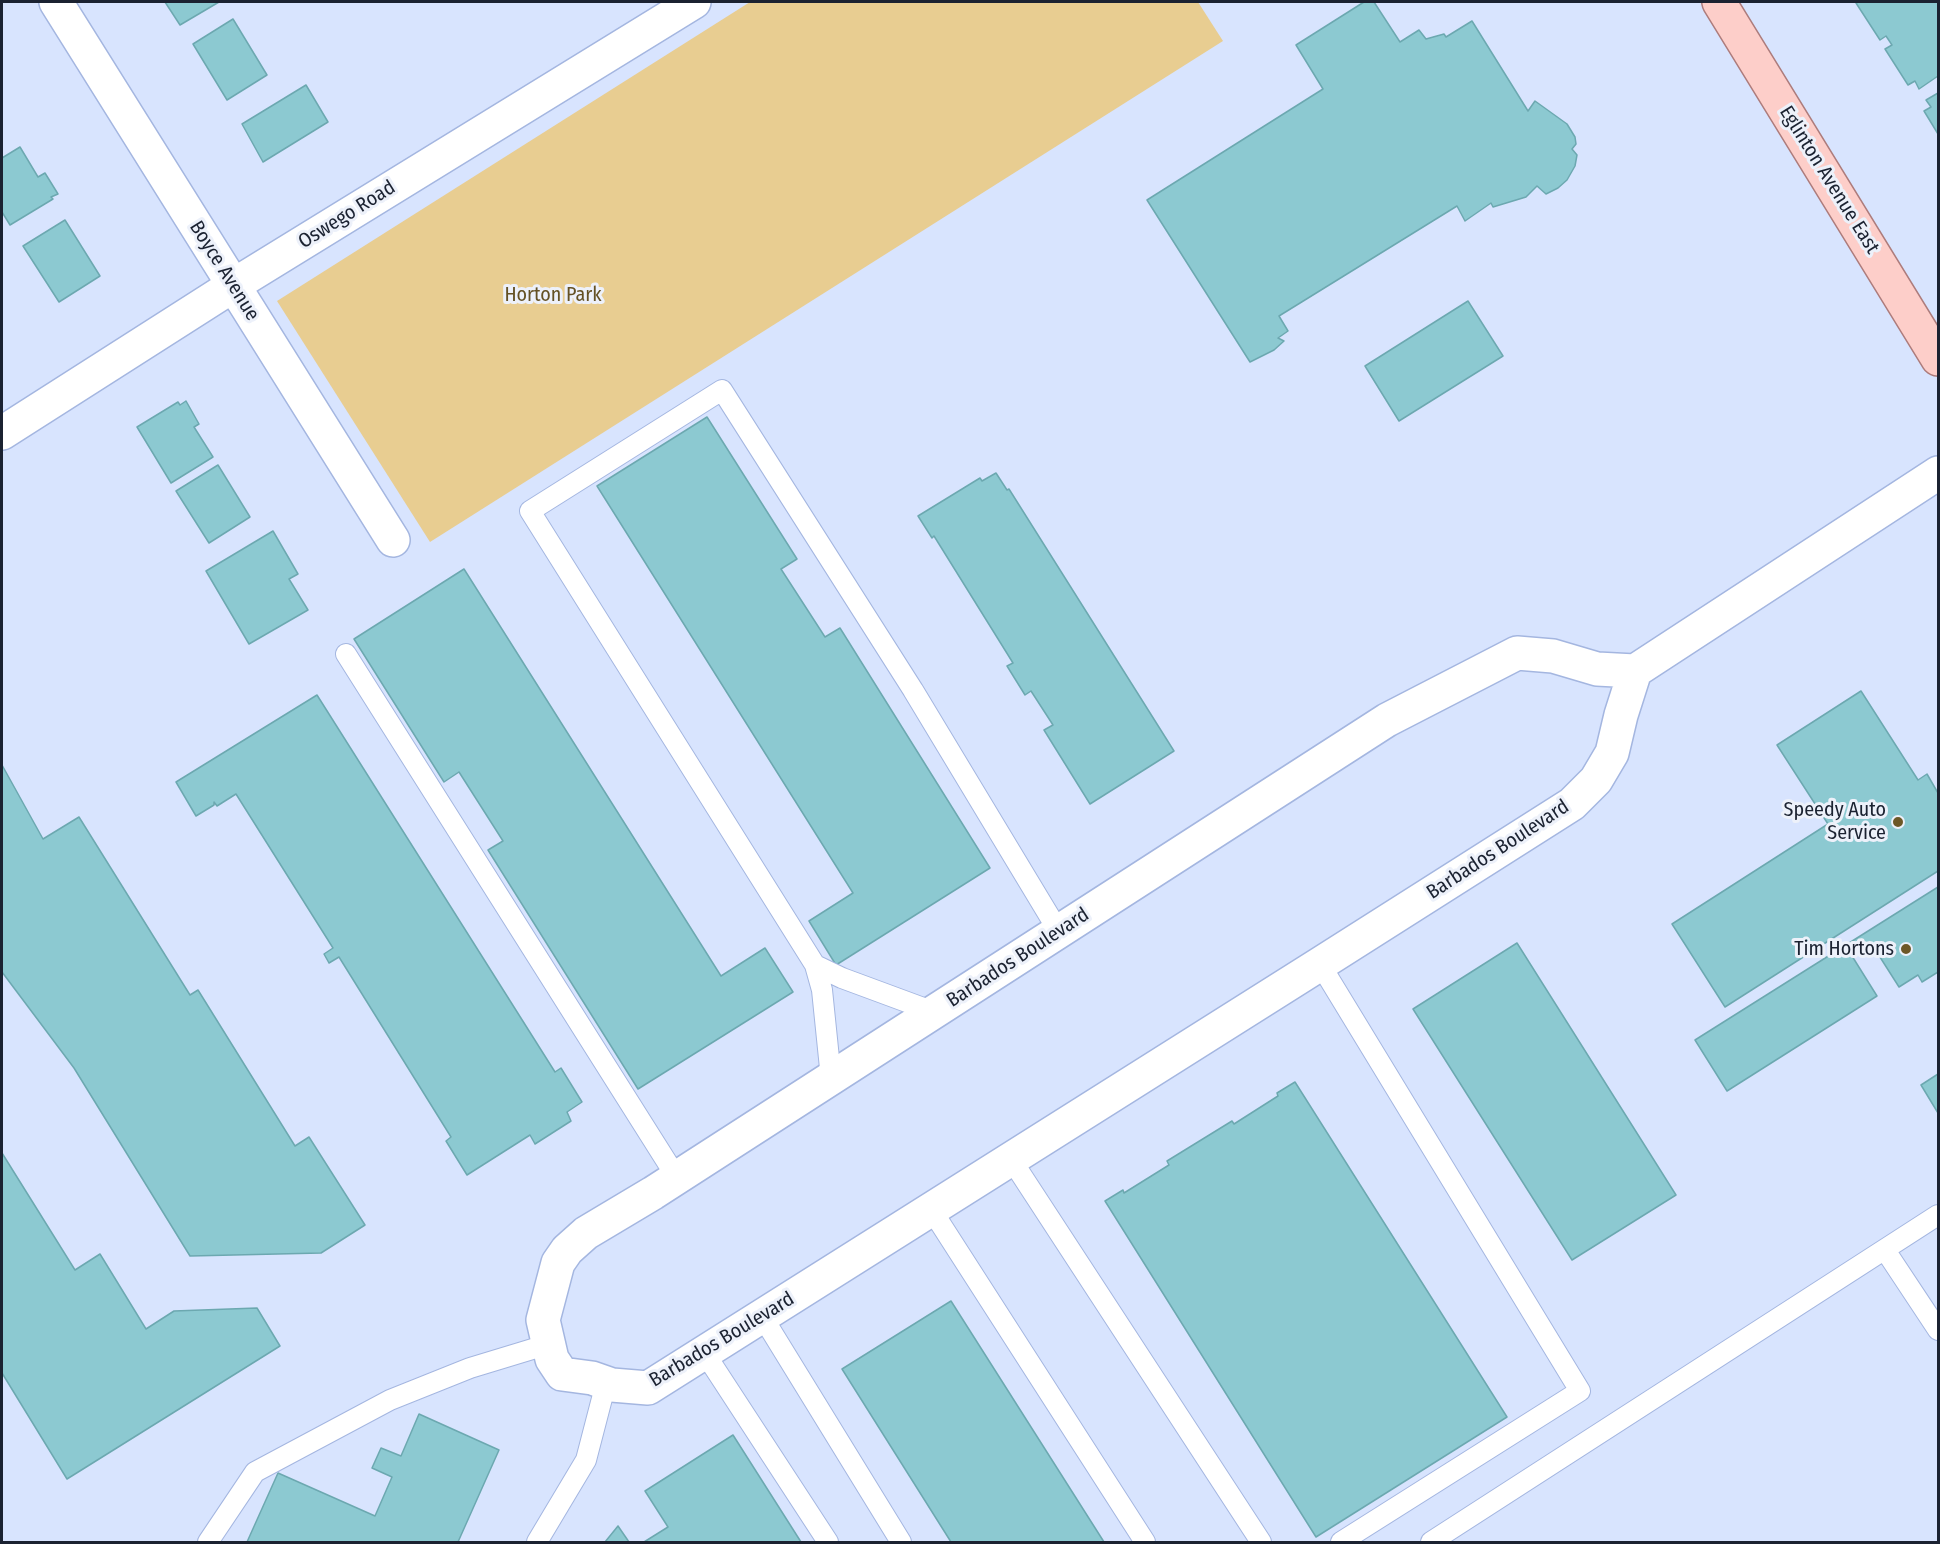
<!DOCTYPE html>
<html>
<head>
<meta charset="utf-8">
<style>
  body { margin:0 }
  #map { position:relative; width:1940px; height:1544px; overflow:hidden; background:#d8e4fe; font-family:"Fira Sans Condensed",sans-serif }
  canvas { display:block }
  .frame { position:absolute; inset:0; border:3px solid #1b2231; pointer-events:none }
</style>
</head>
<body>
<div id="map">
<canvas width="1940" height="1544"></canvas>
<div class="frame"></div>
</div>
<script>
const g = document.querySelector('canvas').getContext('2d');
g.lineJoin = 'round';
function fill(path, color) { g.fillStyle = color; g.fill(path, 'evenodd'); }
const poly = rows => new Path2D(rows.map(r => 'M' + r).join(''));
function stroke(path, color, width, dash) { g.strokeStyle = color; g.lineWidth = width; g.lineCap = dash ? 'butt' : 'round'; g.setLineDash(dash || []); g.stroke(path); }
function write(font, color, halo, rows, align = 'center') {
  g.font = font + ' "Fira Sans Condensed",sans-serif'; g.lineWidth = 6; g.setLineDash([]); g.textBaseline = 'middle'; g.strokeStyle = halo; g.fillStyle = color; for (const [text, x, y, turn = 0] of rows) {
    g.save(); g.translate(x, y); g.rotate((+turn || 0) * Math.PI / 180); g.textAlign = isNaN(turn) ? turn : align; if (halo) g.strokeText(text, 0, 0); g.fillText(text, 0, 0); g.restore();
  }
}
fill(poly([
  [750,2,1198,2,1223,41,430,542,277,301]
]), '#e8cd91');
const building = poly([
  [165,2,219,2,180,25,165,2],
  [1364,2,1374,2,1400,42,1419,30,1426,39,1444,34,1446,37,1472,21,1528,111,1535,101,1567,124,1575,137,1576,144,1572,149,1577,155,1575,166,1567,180,1558,188,1546,194,1537,186,1526,197,1493,207,1491,203,1465,221,1457,206,1279,316,1288,331,1278,338,1284,341,1274,350,1250,362,1147,200,1323,89,1296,45,1364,2],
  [1858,2,1938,2,1938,76,1919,89,1915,81,1908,85,1885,49,1892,45,1886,36,1880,40,1856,3,1858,2],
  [233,19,267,75,227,100,193,44,233,19],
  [306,85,328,122,263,162,242,124,306,85],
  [1938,93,1938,134,1924,111,1931,107,1926,100,1938,93],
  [20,147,38,177,45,173,58,194,51,197,53,199,10,225,2,212,2,158,20,147],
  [65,220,100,276,59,302,23,246,65,220],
  [1468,301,1503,356,1399,421,1365,366,1468,301],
  [186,401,199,424,194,427,213,457,171,483,137,427,178,402,180,405,186,401],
  [707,417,797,559,781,569,825,637,840,628,990,868,836,965,809,921,853,893,597,486,707,417],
  [218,465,250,517,209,543,176,491,218,465],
  [996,473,1007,490,1009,489,1174,751,1090,804,1044,730,1053,725,1031,691,1025,695,1007,666,1013,663,934,536,932,538,918,516,980,478,982,481,996,473],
  [273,531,298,574,289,579,308,610,249,644,206,571,273,531],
  [464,569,721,976,765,948,793,992,638,1089,488,850,503,841,459,772,444,782,354,639,464,569],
  [1861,691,1918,780,1927,774,1938,793,1938,871,1725,1007,1672,924,1828,824,1777,745,1861,691],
  [317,695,555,1072,561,1068,582,1102,567,1112,571,1121,535,1144,530,1135,467,1175,446,1141,451,1137,339,957,329,963,324,954,333,948,236,794,217,806,214,802,214,805,196,816,176,782,317,695],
  [2,765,43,839,79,817,190,995,198,990,295,1146,309,1137,365,1225,321,1253,190,1256,74,1068,2,972,2,765],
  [1938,887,1938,972,1922,982,1918,975,1899,987,1871,943,1852,956,1877,996,1727,1091,1695,1040,1938,887],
  [1517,943,1676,1195,1572,1260,1413,1009,1517,943],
  [1938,1074,1938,1113,1921,1085,1938,1074],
  [1295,1082,1507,1417,1316,1537,1105,1201,1123,1190,1124,1193,1169,1165,1167,1161,1232,1121,1234,1124,1278,1096,1277,1093,1295,1082],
  [2,1153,75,1270,100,1254,146,1329,174,1311,257,1308,280,1346,67,1479,2,1373,2,1153],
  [951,1301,1104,1542,951,1542,842,1369,951,1301],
  [419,1414,499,1450,458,1542,247,1542,278,1473,375,1516,392,1477,372,1468,381,1448,401,1456,419,1414],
  [733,1435,801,1542,644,1542,668,1527,645,1491,733,1435],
  [618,1526,629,1542,605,1542,618,1526]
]);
fill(building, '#8cc9d1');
stroke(building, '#6ca8b0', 1.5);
const service = poly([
  [346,654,677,1178],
  [1320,964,1580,1391,1341,1542],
  [815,965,530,511,722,390,913,690,1059,932],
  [831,1078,822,990,815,965,842,978,934,1012],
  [1011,1159,1261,1542],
  [931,1209,1145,1542],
  [1885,1250,1938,1330],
  [762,1316,901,1542],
  [704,1352,828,1542],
  [208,1542,255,1472,390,1400,470,1368,549,1344],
  [537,1542,586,1460,606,1383],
  [1431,1542,1938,1215]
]);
const minor = poly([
  [56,2,393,540],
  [2,433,234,285,694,2],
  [1635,671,1621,715,1612,753,1596,780,1572,804,1320,964,648,1388,612,1385,592,1378,562,1374,552,1359,543,1320,558,1263,567,1250,586,1233,653,1193,1387,720,1517,653,1553,656,1597,669,1635,671,1938,473]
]);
const primary = poly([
  [1719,2,1938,359]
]);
stroke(service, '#a4b6e0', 22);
stroke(minor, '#a4b6e0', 36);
stroke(primary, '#ad7c7c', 36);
stroke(service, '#fff', 20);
stroke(minor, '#fff', 33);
stroke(primary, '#fdcec9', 33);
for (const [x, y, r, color] of [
  [1898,822,6,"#6d5827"],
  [1906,949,6,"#6d5827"]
]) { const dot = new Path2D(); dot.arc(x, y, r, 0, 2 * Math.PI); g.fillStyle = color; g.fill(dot); stroke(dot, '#edf1fa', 2); }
write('20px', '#1b2231', '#edf1fa', [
  ["Eglinton Avenue East",1829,180,58],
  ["Oswego Road",347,215,-32],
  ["Boyce Avenue",224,271,58],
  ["Barbados Boulevard",1498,850,-33],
  ["Barbados Boulevard",1018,958,-33],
  ["Barbados Boulevard",722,1340,-31]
]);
write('20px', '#645124', '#edf1fa', [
  ["Horton Park",553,295]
]);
write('20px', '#1b2231', '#edf1fa', [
  ["Speedy Auto",1886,810],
  ["Service",1886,833],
  ["Tim Hortons",1894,949]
], 'right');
</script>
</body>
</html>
